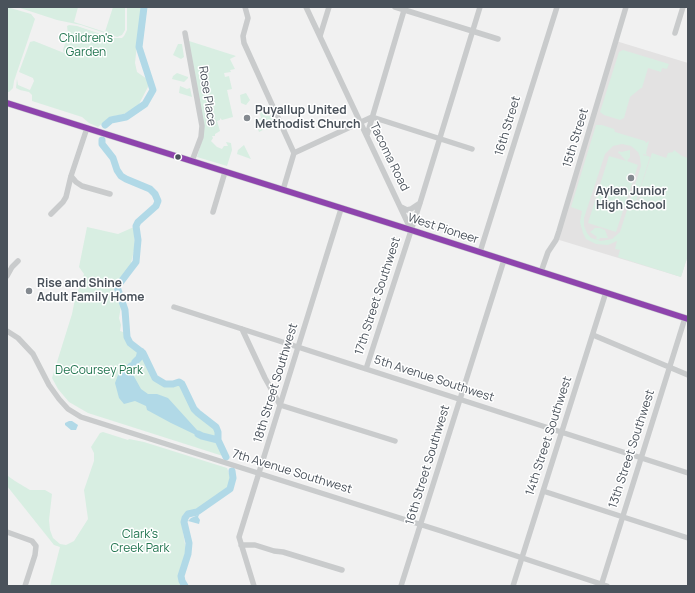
<!DOCTYPE html>
<html>
<head>
<meta charset="utf-8">
<style>
  body { margin:0 }
  #map { position:relative; width:695px; height:593px; overflow:hidden; background:#f1f1f1; font-family:Manrope,sans-serif }
  canvas { display:block }
  .frame { position:absolute; inset:0; border:8px solid #4a525b; pointer-events:none }
</style>
</head>
<body>
<div id="map">
<canvas width="695" height="593"></canvas>
<div class="frame"></div>
</div>
<script>
const g = document.querySelector('canvas').getContext('2d');
g.lineJoin = 'round';
function fill(path, color) { g.fillStyle = color; g.fill(path, 'evenodd'); }
const poly = rows => new Path2D(rows.map(r => 'M' + r).join(''));
function stroke(path, color, width, dash) { g.strokeStyle = color; g.lineWidth = width; g.lineCap = dash ? 'butt' : 'round'; g.setLineDash(dash || []); g.stroke(path); }
function write(font, color, halo, rows, align = 'center') {
  g.font = font + ' Manrope,sans-serif'; g.lineWidth = 3; g.setLineDash([]); g.textBaseline = 'middle'; g.strokeStyle = halo; g.fillStyle = color; for (const [text, x, y, turn = 0] of rows) {
    g.save(); g.translate(x, y); g.rotate((+turn || 0) * Math.PI / 180); g.textAlign = isNaN(turn) ? turn : align; if (halo) g.strokeText(text, 0, 0); g.fillText(text, 0, 0); g.restore();
  }
}
fill(poly([
  [616,41,688,63,688,255,681,277,556,239]
]), '#e3e2e2');
fill(poly([
  [7,7,31,14,35,19,14,81,13,88,9,92,7,92],
  [17,7,78,7,74,22,105,32,113,7,125,7,125,30,122,35,117,37,81,25,57,20],
  [127,7,141,7,135,63,137,72,147,79,149,85,138,106,124,114,110,117,98,127,89,123,82,117,32,101,32,95,29,92,20,90,16,88,17,79,18,85,30,90,34,81,33,78,19,72,30,42,34,41,64,53,63,50,68,34,67,26,69,25,77,26,113,38,122,38,124,36,127,30],
  [189,41,236,56,230,59,235,69,230,70,231,72,224,73,225,77,229,76,232,89,227,90,233,117,222,120,220,118,220,120,217,121,220,131,215,134,215,136,212,136,213,138,211,141,217,147,222,149,224,146,228,146,226,142,231,143,232,150,227,166,197,157,202,140,189,43],
  [178,44,182,44,184,57,181,59,173,55],
  [623,50,669,64,667,69,662,68,661,72,648,68,642,88,641,88,630,97,624,118,620,120,604,115,600,112,619,52],
  [177,73,188,77,188,78,184,82,172,79,173,76],
  [180,86,187,89,190,88,192,97,179,93],
  [246,93,250,100,246,105,241,103,240,95],
  [265,106,270,110,275,121,274,124,259,132,258,129,262,127,261,120,254,121,254,120,261,118,259,107],
  [596,125,602,125,614,129,615,132,645,141,646,143,649,141,646,153,647,155,643,154,644,156,645,155,650,157,634,208,637,208,637,203,638,203,639,198,640,198,641,195,639,193,652,153,666,158,668,153,673,152,674,150,682,156,688,158,688,255,681,277,618,257,620,250,615,249,617,241,608,245,596,244,586,239,583,233,580,222,582,211,571,207],
  [622,144,631,146,638,152,640,157,641,166,620,232,612,239,601,241,591,238,587,233,584,226,584,218,605,154,613,146],
  [244,145,251,159,237,154,238,150],
  [630,150,630,157,627,161,638,165,616,232,588,223,609,156,626,161,620,154,618,153,619,151,621,152],
  [87,227,118,234,134,227,135,247,130,267,115,285,113,292,113,296,118,299,121,306,119,318,121,325,120,331,126,333,128,340,130,343,143,353,155,378,165,384,173,384,179,382,182,384,194,409,198,413,216,427,218,432,218,440,226,457,88,413,69,402,58,389,52,378,72,314,75,299,84,274,79,267],
  [595,228,600,228,605,230,608,238,600,238,599,240,596,239,597,237,590,232],
  [103,432,128,440,129,439,144,442,227,468,231,479,228,487,197,510,187,513,182,517,182,526,186,550,179,575,179,581,182,586,50,586,60,547,54,545,7,486,7,473,8,476,15,481,30,490,45,490,52,494,49,520,50,530,53,538,60,544,66,545,74,541,88,519,84,490,94,461,94,453,91,447,100,433]
]), '#d8eee2');
fill(poly([
  [132,362,135,362,135,366,131,371,141,389,148,394,157,394,168,398,197,430,198,434,194,434,171,423,147,410,146,406,135,401,124,404,119,398,115,383,118,375,129,363],
  [69,421,72,421,78,425,76,430,71,430,65,425,65,423],
  [198,515,199,515,198,517,200,520,199,524,188,521,191,518]
]), '#b1d9e7');
stroke(poly([
  [105,125,111,120,126,117,145,104,153,90,139,47,144,7],
  [102,140,102,144,113,158,117,170,121,176,126,179,150,189,155,194,158,201,156,206,138,222,136,226,138,240,136,262,117,287,125,310,127,337,130,343,143,353,155,378,165,384,173,384,179,382,182,384,194,409,198,413,216,427,218,432,218,440,226,457],
  [135,362,139,358,141,351],
  [198,434,202,436,218,440],
  [185,586,182,581,181,576,188,554,189,543,184,522,185,518,188,514,197,512,230,489,233,478,232,471]
]), '#b1d9e7', 7);
stroke(poly([
  [245,7,248,18,243,36,244,43,294,153],
  [306,7,411,230],
  [395,7,498,39],
  [185,33,202,126,201,137,192,161],
  [675,33,683,7],
  [320,36,329,7],
  [367,135,405,7],
  [294,153,372,117,472,149],
  [71,176,76,182,82,186,110,194],
  [283,190,294,153],
  [401,207,407,210,411,209,420,203],
  [213,212,225,172],
  [51,214,63,202,66,197,71,176,87,128],
  [480,252,557,7],
  [541,272,548,252,556,240,559,231,626,7],
  [7,276,12,267,18,261],
  [174,307,688,473],
  [242,329,265,378,280,405,395,441],
  [7,331,18,338,33,354,49,385,59,399,68,409,81,417,441,531,607,586],
  [593,335,688,375],
  [366,369,420,203,480,7],
  [543,491,688,538],
  [7,532,32,541,36,546,35,555,25,586],
  [241,545,255,545,274,551,283,552,342,570],
  [254,586,239,537,341,209],
  [401,586,504,260],
  [513,586,606,292],
  [601,586,685,318]
]), '#c9cbcc', 5.5);
stroke(poly([
  [7,103,411,230,688,319]
]), '#c6c9cc', 7);
stroke(poly([
  [7,103,411,230,688,319]
]), '#8e44ad', 6);
for (const [x, y, r, color] of [
  [247,118,4,"#848a90"],
  [178,157,3.5,"#4a525b"],
  [631,178,4,"#848a90"],
  [29,291,4,"#848a90"]
]) { const dot = new Path2D(); dot.arc(x, y, r, 0, 2 * Math.PI); g.fillStyle = color; g.fill(dot); stroke(dot, '#fff', 1.5); }
write('12px', '#227550', '#fff', [
  ["Children's",86,39],
  ["Garden",86,53],
  ["DeCoursey Park",99,371],
  ["Clark's",140,535],
  ["Creek Park",140,549]
]);
write('12px', '#4a525b', '#fff', [
  ["Rose Place",207,96,81],
  ["16th Street",508,126,-73],
  ["15th Street",576,138,-73],
  ["Tacoma Road",389,157,64],
  ["West Pioneer",443,229,18],
  ["17th Street Southwest",378,296,-72],
  ["5th Avenue Southwest",434,379,18],
  ["18th Street Southwest",276,383,-73],
  ["14th Street Southwest",549,436,-72],
  ["13th Street Southwest",632,449,-72],
  ["16th Street Southwest",428,465,-73],
  ["7th Avenue Southwest",292,472,17]
]);
write('bold 12px', '#4a525b', '#fff', [
  ["Puyallup United",255,111],
  ["Methodist Church",255,125],
  ["Aylen Junior",631,192,"center"],
  ["High School",631,206,"center"],
  ["Rise and Shine",37,284],
  ["Adult Family Home",37,298]
], 'left');
</script>
</body>
</html>
